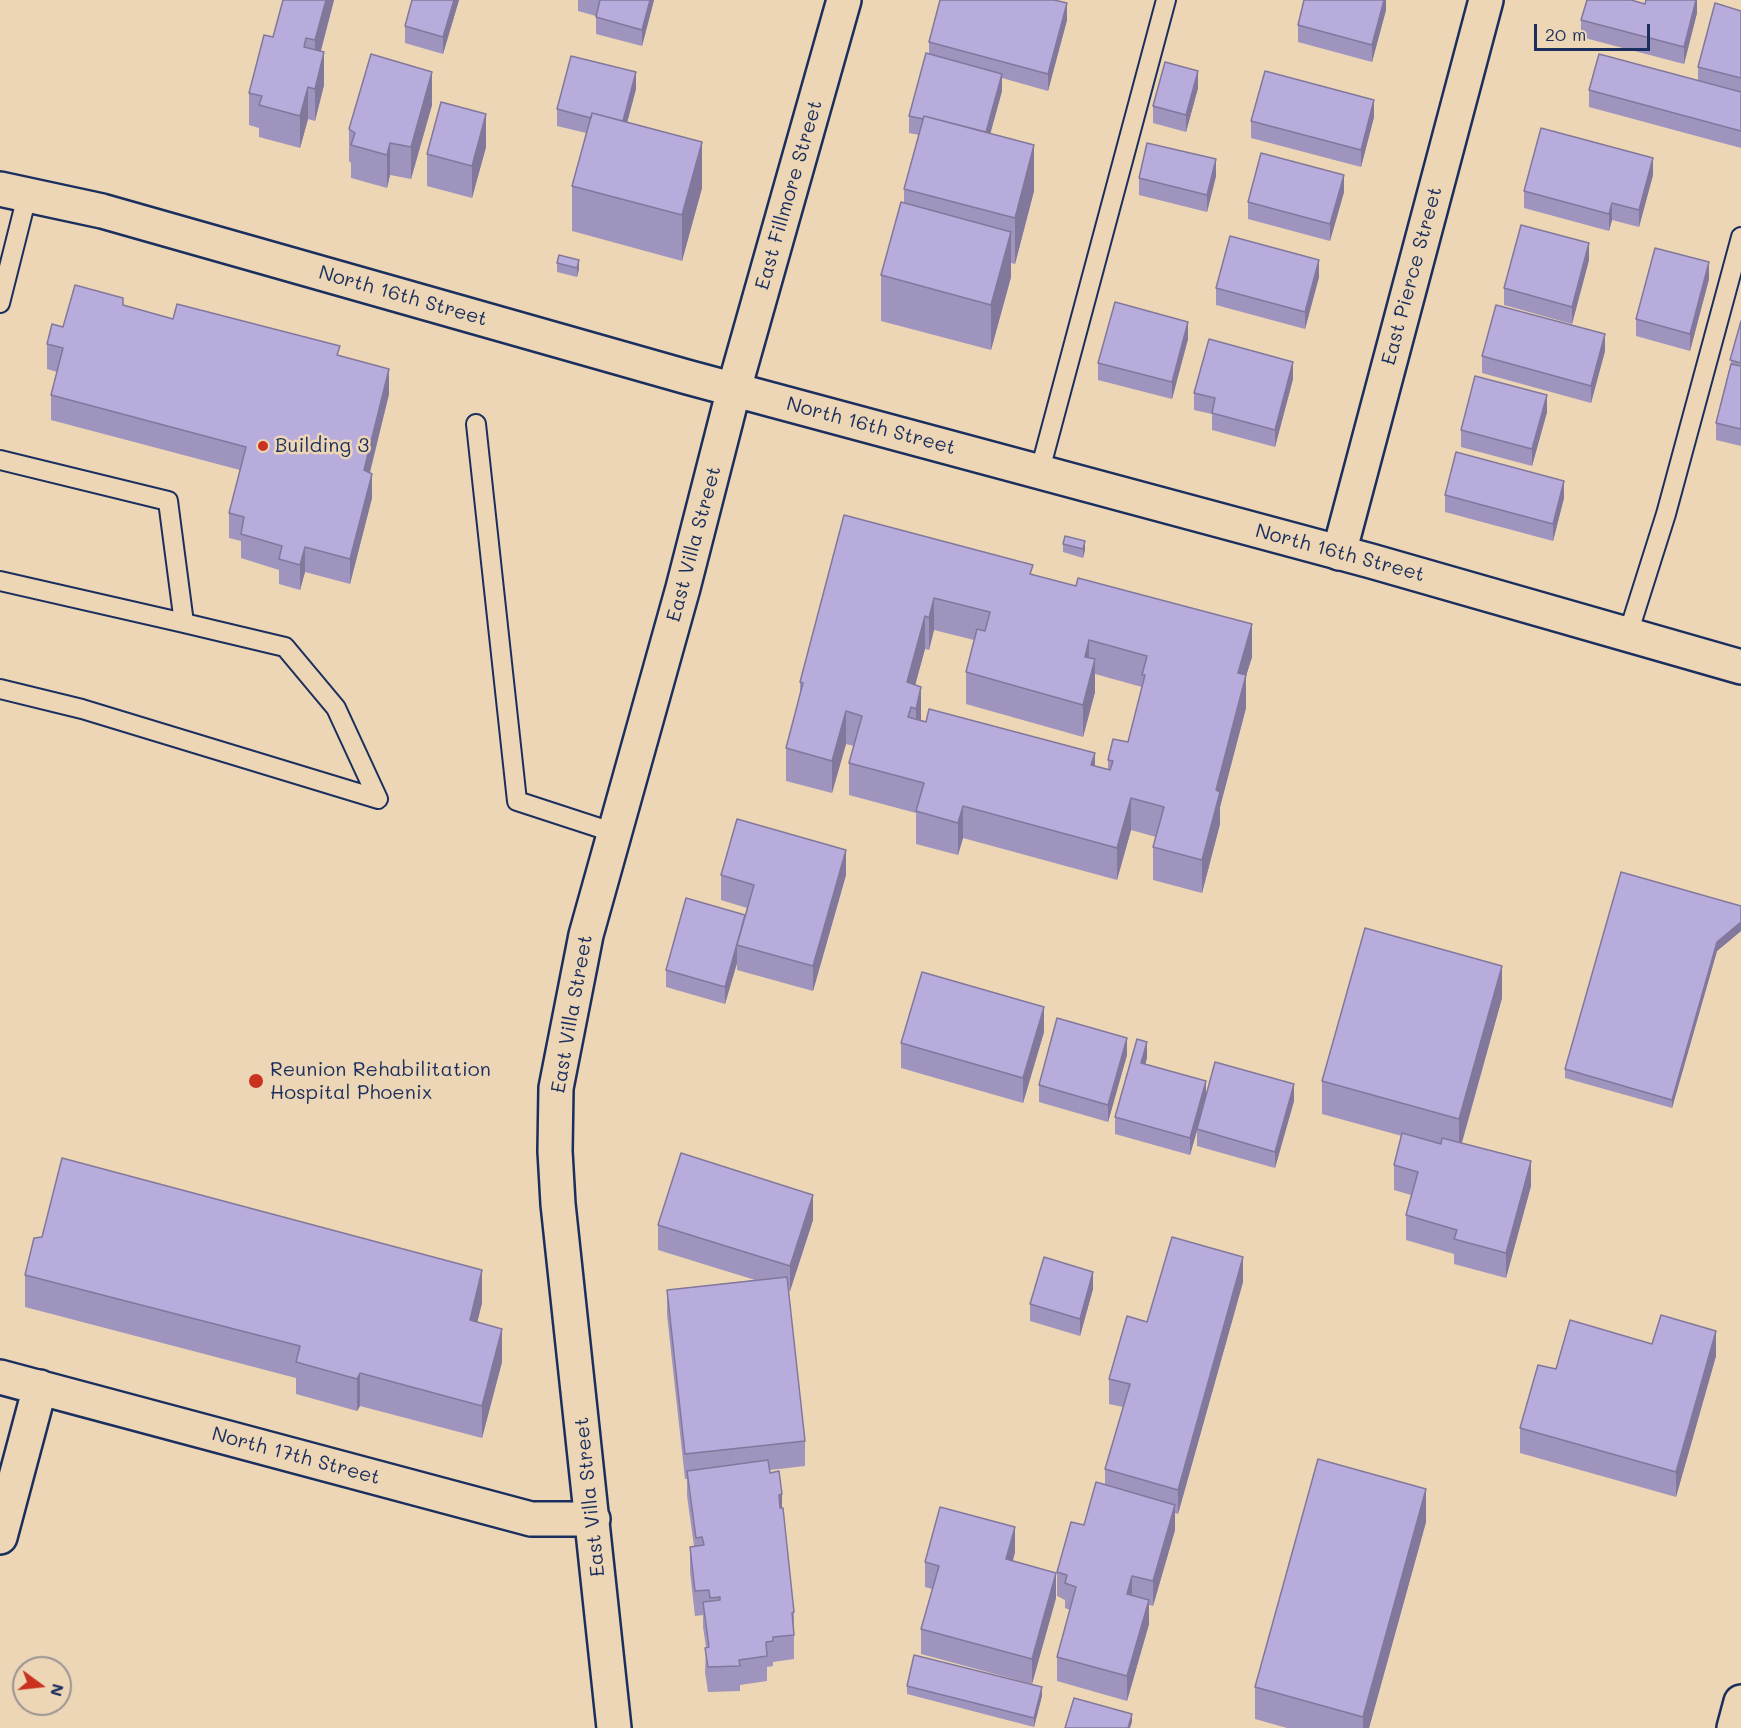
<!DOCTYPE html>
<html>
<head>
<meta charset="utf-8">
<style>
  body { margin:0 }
  #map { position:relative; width:1741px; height:1728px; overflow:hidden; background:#edd6b6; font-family:Mali,sans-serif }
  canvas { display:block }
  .north { position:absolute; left:12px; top:1656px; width:60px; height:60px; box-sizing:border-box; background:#edd6b6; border:2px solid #999393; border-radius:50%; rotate:105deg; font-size:16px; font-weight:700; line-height:24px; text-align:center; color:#1b2f5e }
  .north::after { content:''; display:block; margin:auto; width:21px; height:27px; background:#c8321e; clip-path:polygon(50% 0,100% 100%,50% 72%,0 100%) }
  .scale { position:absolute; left:1534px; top:24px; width:116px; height:27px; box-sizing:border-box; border:3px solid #1b2f5e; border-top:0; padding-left:8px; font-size:18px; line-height:21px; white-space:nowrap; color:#1b2f5e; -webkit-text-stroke:4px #edd6b6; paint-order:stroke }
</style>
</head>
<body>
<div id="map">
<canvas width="1741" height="1728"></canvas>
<div class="north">N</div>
<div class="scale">20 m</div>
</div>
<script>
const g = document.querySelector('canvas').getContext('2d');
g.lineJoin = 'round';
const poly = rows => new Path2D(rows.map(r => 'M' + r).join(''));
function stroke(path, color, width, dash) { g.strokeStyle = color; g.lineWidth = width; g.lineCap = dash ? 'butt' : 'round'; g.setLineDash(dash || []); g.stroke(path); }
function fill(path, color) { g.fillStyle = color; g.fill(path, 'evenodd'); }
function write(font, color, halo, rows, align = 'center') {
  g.font = font + ' Mali,sans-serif'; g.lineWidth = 5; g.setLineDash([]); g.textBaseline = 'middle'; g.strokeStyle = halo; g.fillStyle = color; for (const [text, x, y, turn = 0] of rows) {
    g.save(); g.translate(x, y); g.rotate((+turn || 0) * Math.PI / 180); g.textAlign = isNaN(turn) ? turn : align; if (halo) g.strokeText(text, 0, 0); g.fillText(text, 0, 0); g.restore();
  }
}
const lane = poly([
  [0,303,27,196],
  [476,424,517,801,615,833],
  [0,460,168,501,184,623,285,647,336,708,378,799,82,709,0,689],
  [1040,470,1166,0],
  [0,581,184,623],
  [1628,634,1666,514,1741,237]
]);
const street = poly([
  [1339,553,1486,0],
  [0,1377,531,1519,593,1519],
  [0,1537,40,1387],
  [614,1728,558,1204,555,1151,556,1088,586,935,683,588,734,389,844,0],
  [1734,1728,1741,1702]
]);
const secondary = poly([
  [0,189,102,211,687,377,1371,561,1741,667]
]);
stroke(lane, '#1b2f5e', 22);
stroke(street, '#1b2f5e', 38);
stroke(secondary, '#1b2f5e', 38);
stroke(lane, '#edd6b6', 18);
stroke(street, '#edd6b6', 33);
stroke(secondary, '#edd6b6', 33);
fill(poly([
  [334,0,321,51,324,85,315,121,308,119,300,148,259,137,259,128,249,125,249,93,273,37],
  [412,0,459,0,443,54,405,43,405,26],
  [578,0,654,0,642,46,596,34,596,16,578,11],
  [1386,0,1386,10,1372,62,1298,42,1298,25],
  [1697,0,1697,13,1684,64,1581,37,1581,20,1645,4],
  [1741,11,1741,148,1589,107,1589,90,1698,80,1698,67],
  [1067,20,1048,91,1002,78,1002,91,990,134,1034,191,1015,264,1011,263,1011,277,991,350,881,321,881,275,904,203,904,189,919,135,909,133,909,116,929,54,929,42],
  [1198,88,1186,132,1153,123,1153,106],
  [636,89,627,122,702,188,682,261,572,231,572,186,586,133,557,126,557,109],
  [432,105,411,179,390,175,387,188,351,178,351,163,349,161,349,129],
  [1374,117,1361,167,1251,138,1251,121],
  [486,147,472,198,427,186,427,154],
  [1653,175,1639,227,1612,220,1609,231,1524,208,1524,191],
  [1216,176,1207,212,1139,195,1139,178],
  [1344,192,1330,241,1248,219,1248,202],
  [1589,260,1572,324,1504,305,1504,288],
  [557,263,579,269,577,277,557,272],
  [1319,277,1305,329,1216,305,1216,288],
  [1709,279,1690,351,1636,336,1636,319],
  [123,306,173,319,340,356,389,394,370,473,372,498,350,584,305,572,300,590,279,584,279,570,241,558,241,541,229,538,229,513,240,470,51,420,51,395,57,372,47,369,47,344,63,327],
  [1741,321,1741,446,1716,440,1716,423],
  [1188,339,1172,399,1098,380,1098,363],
  [1605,351,1591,403,1482,373,1482,356],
  [1293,379,1275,447,1212,430,1212,414,1194,410,1194,393],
  [1547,412,1532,466,1461,447,1461,430],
  [1445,495,1564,498,1553,541,1445,512],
  [844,515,1033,575,1252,657,1246,676,1246,708,1220,807,1220,824,1202,893,1153,880,1153,847,1156,837,1131,830,1117,880,963,838,958,855,916,844,916,813,849,795,849,763,854,746,846,744,832,793,786,781,786,748,800,697,800,682],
  [934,630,974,640,966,672,966,704,1083,737,1095,692,1095,674,1142,687,1128,742,1108,760,1108,769,921,720,915,685,925,649,929,650],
  [1063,544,1085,550,1083,558,1063,552],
  [721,875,846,875,813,991,737,970,737,963,725,1004,666,987,666,970,745,915,747,908,721,900],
  [1741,906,1741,931,1717,951,1672,1108,1565,1078,1565,1069],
  [1502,998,1462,1143,1531,1186,1506,1278,1454,1264,1454,1254,1406,1240,1406,1215,1411,1195,1394,1190,1394,1165,1402,1136,1322,1114,1322,1081],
  [1044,1032,1023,1103,901,1068,901,1043],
  [1127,1055,1108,1122,1039,1102,1039,1085],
  [1147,1058,1145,1064,1206,1097,1294,1101,1275,1168,1197,1146,1197,1131,1190,1155,1115,1134,1115,1117],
  [813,1220,790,1291,788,1291,805,1441,805,1466,770,1470,782,1508,794,1612,794,1659,773,1662,773,1666,767,1667,767,1681,740,1685,740,1691,708,1692,705,1672,706,1647,703,1627,703,1615,695,1616,690,1572,690,1547,694,1546,687,1496,687,1479,685,1479,667,1315,667,1290,755,1280,658,1250,658,1225],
  [25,1275,482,1303,477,1322,502,1362,482,1438,360,1406,357,1411,296,1394,296,1378,25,1307],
  [1243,1282,1178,1514,1175,1513,1175,1530,1153,1606,1149,1605,1149,1624,1127,1701,1057,1681,1057,1657,1070,1610,1065,1608,1065,1600,1057,1596,1057,1572,1084,1525,1105,1485,1105,1469,1123,1407,1109,1404,1109,1379,1147,1322],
  [1093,1289,1080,1336,1030,1321,1030,1304],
  [1652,1344,1716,1356,1676,1497,1520,1453,1520,1428,1556,1369],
  [1426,1522,1369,1728,1287,1728,1255,1719,1255,1687],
  [1015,1552,1013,1561,1056,1598,1032,1684,921,1654,921,1629,932,1589,925,1587,925,1562],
  [907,1686,1042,1696,1034,1727,907,1694]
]), '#9e94be');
fill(poly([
  [326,0,334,0,315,72,315,40],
  [454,0,459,0,443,54,443,37],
  [650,0,654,0,642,46,642,30],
  [1384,0,1386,0,1386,10,1372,62,1372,45],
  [1696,0,1697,0,1697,13,1684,64,1684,47],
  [1067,3,1067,20,1048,91,1048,74],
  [324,52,324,85,315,121,315,89],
  [1198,71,1198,88,1186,132,1186,115],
  [432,72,432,105,411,179,411,147],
  [636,72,636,89,622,142,622,125],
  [1002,74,1002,91,985,153,985,136],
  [308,87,308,119,300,148,300,116],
  [1374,100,1374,117,1361,167,1361,150],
  [486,114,486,147,472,198,472,166],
  [702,142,702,188,682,261,682,215],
  [390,143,390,175,387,188,387,155],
  [1034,145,1034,191,1015,264,1015,218],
  [1653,158,1653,175,1639,227,1639,210],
  [1216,159,1216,176,1207,212,1207,195],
  [1344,175,1344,192,1330,241,1330,224],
  [1612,203,1612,220,1609,231,1609,214],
  [1011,232,1011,277,991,350,991,305],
  [1589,243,1589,260,1572,324,1572,307],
  [579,260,579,269,577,277,577,268],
  [1319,260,1319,277,1305,329,1305,312],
  [1709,262,1709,279,1690,351,1690,334],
  [1188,322,1188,339,1172,399,1172,382],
  [1605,334,1605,351,1591,403,1591,386],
  [1293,362,1293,379,1275,447,1275,430],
  [389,369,389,394,364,495,364,470],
  [1547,395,1547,412,1532,466,1532,449],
  [372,474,372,498,350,584,350,559],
  [1564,481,1564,498,1553,541,1553,524],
  [1085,541,1085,550,1083,558,1083,549],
  [305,547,305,572,300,590,300,565],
  [934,598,934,630,929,650,929,618],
  [925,616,925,649,907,715,907,682],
  [1252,624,1252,657,1246,676,1246,708,1220,807,1220,824,1202,893,1202,860,1238,673],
  [1089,640,1089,673,1085,657],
  [1095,659,1095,692,1083,737,1083,705],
  [921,687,921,719,916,741,916,709],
  [846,711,846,744,832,793,832,761],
  [1095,753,1095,786,1091,765],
  [1131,798,1131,830,1117,880,1117,848],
  [963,806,963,838,958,855,958,823],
  [846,850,846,875,813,991,813,966],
  [1741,922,1741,931,1717,951,1672,1108,1672,1100,1717,942],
  [737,946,737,963,725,1004,725,987],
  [1502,966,1502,998,1459,1152,1459,1119],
  [1044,1007,1044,1032,1023,1103,1023,1078],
  [1127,1038,1127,1055,1108,1122,1108,1105],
  [1147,1042,1147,1058,1141,1080,1141,1063],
  [1206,1081,1206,1098,1190,1155,1190,1138],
  [1294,1084,1294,1101,1275,1168,1275,1152],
  [1531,1161,1531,1186,1506,1278,1506,1253],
  [813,1195,813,1220,790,1291,790,1266],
  [1243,1257,1243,1282,1178,1514,1178,1490],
  [482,1270,482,1303,470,1352,470,1320],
  [1093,1272,1093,1289,1080,1336,1080,1319],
  [502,1329,502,1362,482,1438,482,1406],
  [1716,1331,1716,1356,1676,1497,1676,1472],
  [360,1373,360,1406,357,1411,357,1379],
  [1426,1489,1426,1522,1369,1728,1363,1728,1363,1717],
  [782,1494,782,1519,779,1495],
  [1175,1505,1175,1530,1153,1606,1153,1581],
  [1015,1527,1015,1552,1006,1584,1006,1559],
  [1056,1573,1056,1598,1032,1684,1032,1659],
  [1132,1576,1132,1600,1127,1594],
  [1149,1600,1149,1624,1127,1701,1127,1676],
  [1042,1687,1042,1696,1034,1727,1034,1718],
  [1132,1714,1132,1722,1130,1728,1128,1728]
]), '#81789b');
const building = poly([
  [283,0,326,0,315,40,306,38,304,47,324,52,315,89,308,87,300,116,259,105,262,96,249,93,264,35,273,37,283,0],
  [412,0,454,0,443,37,405,26,412,0],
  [600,0,650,0,642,30,596,17,600,0],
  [940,0,1054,0,1067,3,1048,74,929,42,940,0],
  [1304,0,1384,0,1372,45,1298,25,1304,0],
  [1587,0,1631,0,1645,4,1646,0,1696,0,1684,47,1581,20,1587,0],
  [1715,3,1741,11,1741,78,1698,67,1715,3],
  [926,53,1002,74,986,132,924,116,923,119,909,116,926,53],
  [371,54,432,72,411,147,390,143,387,155,351,145,355,133,349,129,371,54],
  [1599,54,1741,92,1741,131,1589,90,1599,54],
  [571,56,636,72,623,121,592,113,591,118,557,109,571,56],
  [1165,62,1198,71,1186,115,1153,106,1165,62],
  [1265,71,1374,100,1361,150,1251,121,1265,71],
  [441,102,486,114,472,166,427,154,441,102],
  [592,113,702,142,682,215,572,186,592,113],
  [924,116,1034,145,1015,218,904,189,924,116],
  [1541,128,1653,158,1639,210,1612,203,1609,214,1524,191,1541,128],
  [1147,143,1216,159,1207,195,1139,178,1147,143],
  [1261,153,1344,175,1330,224,1248,202,1261,153],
  [901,202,1011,232,991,305,881,275,901,202],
  [1521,225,1589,243,1572,307,1504,288,1521,225],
  [1230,236,1319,260,1305,312,1216,288,1230,236],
  [1655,248,1709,262,1690,334,1636,319,1655,248],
  [559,255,579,260,577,268,557,263,559,255],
  [75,285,123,298,123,305,173,319,177,304,340,346,337,355,389,369,364,470,372,474,350,559,305,547,300,565,279,559,282,546,241,534,244,517,229,513,246,447,51,395,63,348,47,344,52,324,63,327,75,285],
  [1115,302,1188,322,1172,382,1098,363,1115,302],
  [1496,305,1605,334,1591,386,1482,356,1496,305],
  [1741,321,1741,363,1730,360,1741,321],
  [1209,339,1293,362,1275,430,1212,413,1215,398,1194,393,1209,339],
  [1731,364,1741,366,1741,429,1716,423,1731,364],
  [1475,376,1547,395,1532,449,1461,430,1475,376],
  [1456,452,1564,481,1553,524,1445,495,1456,452],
  [844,515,1033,565,1030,574,1076,586,1078,578,1252,624,1238,673,1246,675,1216,790,1220,792,1202,860,1153,847,1164,807,1131,798,1117,848,963,806,958,823,916,811,924,783,849,763,862,716,846,711,832,761,786,748,803,683,800,682,844,515],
  [934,598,990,612,985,631,977,629,966,672,1083,705,1095,659,1085,657,1089,640,1147,656,1142,675,1145,675,1128,742,1113,739,1108,760,1113,761,1110,770,1091,765,1095,753,929,709,926,722,908,717,911,707,916,709,921,687,907,682,925,616,929,618,934,598],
  [1065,536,1085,541,1083,549,1063,544,1065,536],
  [737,819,846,850,813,966,737,945,754,885,721,875,737,819],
  [1621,872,1741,906,1741,922,1717,942,1672,1100,1565,1069,1621,872],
  [686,898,745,915,725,987,666,970,686,898],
  [1365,928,1502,966,1459,1119,1322,1081,1365,928],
  [922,972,1044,1007,1023,1078,901,1043,922,972],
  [1057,1018,1127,1038,1108,1105,1039,1085,1057,1018],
  [1137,1039,1147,1042,1141,1063,1206,1081,1190,1138,1115,1117,1137,1039],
  [1215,1062,1294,1084,1275,1152,1197,1129,1215,1062],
  [1402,1133,1441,1144,1442,1138,1531,1161,1506,1253,1454,1239,1457,1230,1406,1215,1418,1172,1394,1165,1402,1133],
  [681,1153,813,1195,790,1266,658,1225,681,1153],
  [62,1158,482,1270,470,1320,502,1329,482,1406,360,1373,357,1379,296,1362,300,1346,25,1275,34,1238,42,1237,62,1158],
  [1172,1237,1243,1257,1178,1490,1105,1469,1130,1384,1109,1379,1127,1316,1147,1322,1172,1237],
  [1044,1257,1093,1272,1080,1319,1030,1304,1044,1257],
  [787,1277,805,1441,685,1454,667,1290,787,1277],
  [1661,1315,1716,1331,1676,1472,1520,1428,1538,1365,1556,1369,1570,1320,1652,1344,1661,1315],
  [1318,1459,1426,1489,1363,1717,1255,1687,1318,1459],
  [768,1460,770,1473,779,1471,782,1494,779,1495,780,1508,783,1508,794,1612,792,1613,794,1635,773,1637,773,1641,766,1642,767,1656,739,1660,740,1666,708,1667,705,1648,709,1647,703,1602,720,1600,720,1597,710,1598,709,1590,695,1591,690,1547,704,1545,702,1537,696,1538,687,1471,768,1460],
  [1096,1482,1175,1505,1153,1581,1132,1576,1127,1594,1149,1600,1127,1676,1057,1657,1076,1587,1065,1583,1067,1575,1057,1572,1071,1522,1084,1525,1096,1482],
  [940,1507,1015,1527,1006,1559,1056,1573,1032,1659,921,1629,939,1566,925,1562,940,1507],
  [914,1655,1042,1687,1034,1718,907,1686,914,1655],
  [1074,1698,1132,1714,1128,1728,1065,1728,1074,1698]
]);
fill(building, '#b8acdd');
stroke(building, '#81789b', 1.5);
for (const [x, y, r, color] of [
  [263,446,6,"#c8321e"],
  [256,1081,8,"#c8321e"]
]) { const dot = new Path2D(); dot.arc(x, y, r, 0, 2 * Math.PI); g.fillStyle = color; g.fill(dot); stroke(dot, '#edd6b6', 2); }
write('20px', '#1b2f5e', '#edd6b6', [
  ["East Fillmore Street",789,195,-74],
  ["East Pierce Street",1412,276,-75],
  ["North 16th Street",403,296,16],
  ["North 16th Street",871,426,15],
  ["East Villa Street",694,544,-75],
  ["North 16th Street",1340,553,15],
  ["East Villa Street",572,1014,-80],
  ["North 17th Street",296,1456,15],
  ["East Villa Street",590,1497,-96]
]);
write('20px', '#1b2f5e', '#edd6b6', [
  ["Building 3",275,446],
  ["Reunion Rehabilitation",270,1070],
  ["Hospital Phoenix",270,1093]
], 'left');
</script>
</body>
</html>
